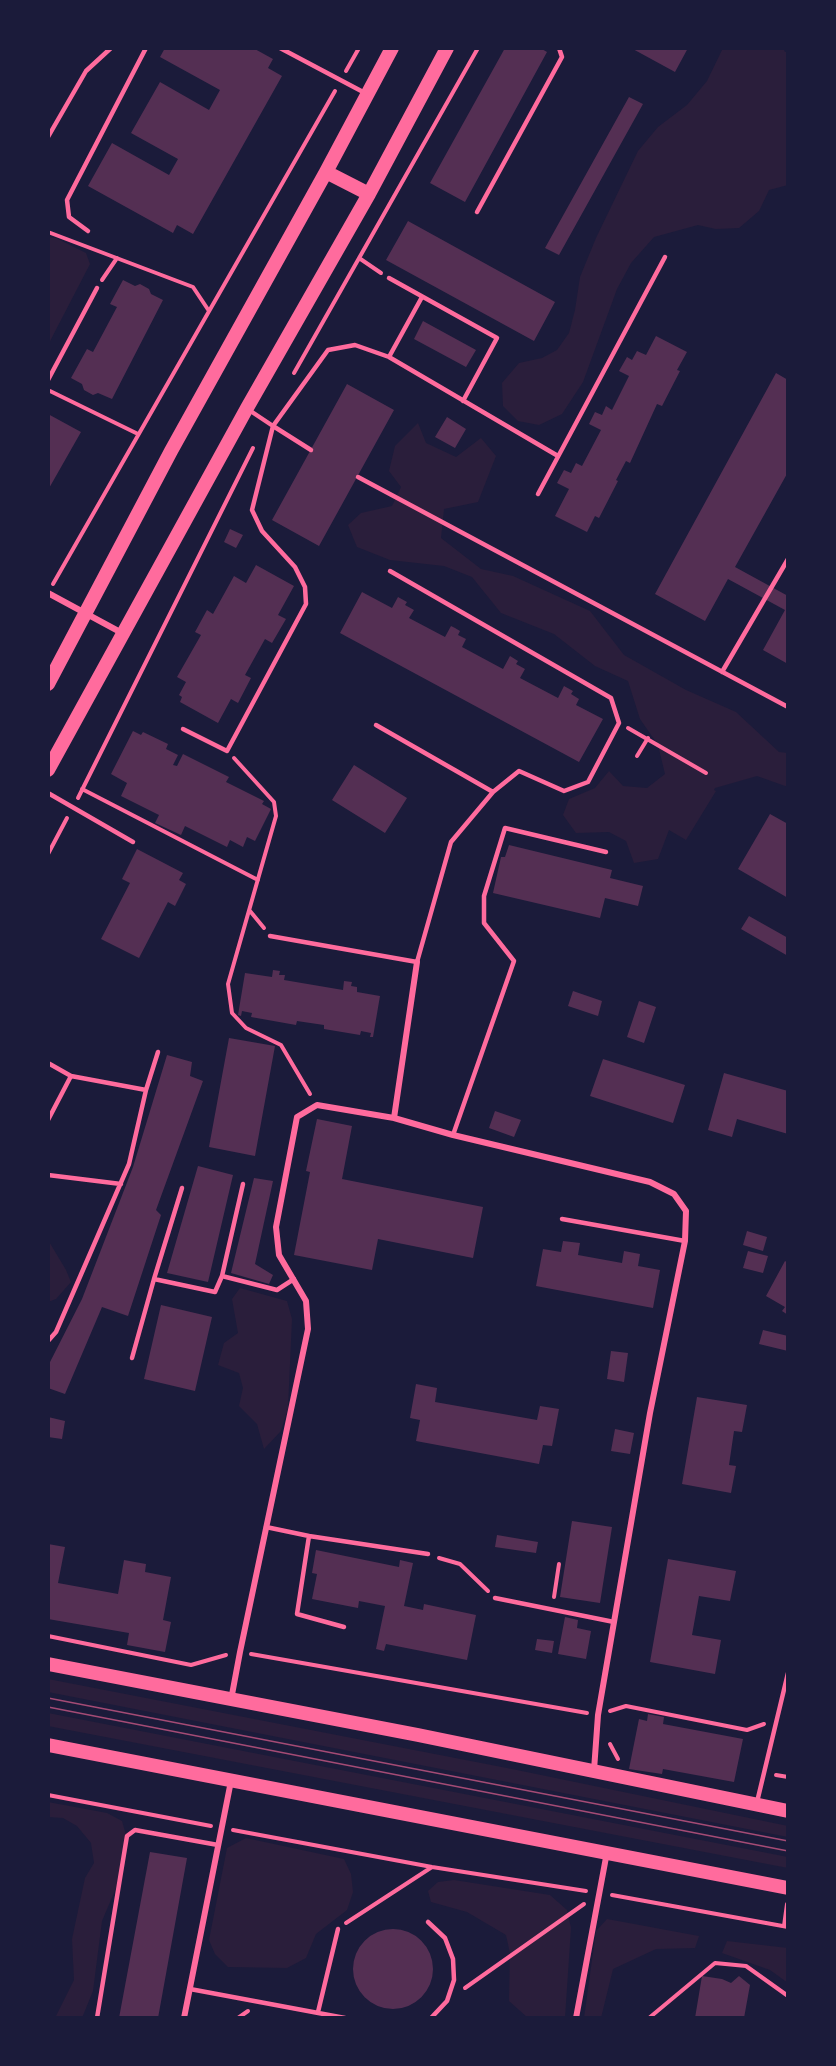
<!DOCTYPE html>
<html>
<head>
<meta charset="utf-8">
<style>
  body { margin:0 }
  #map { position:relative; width:836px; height:2066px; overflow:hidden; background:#1b1b3a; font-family:Raleway,sans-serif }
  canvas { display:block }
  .frame { position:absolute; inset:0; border:50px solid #1b1b3a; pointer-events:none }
</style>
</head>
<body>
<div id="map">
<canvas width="836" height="2066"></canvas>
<div class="frame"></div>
</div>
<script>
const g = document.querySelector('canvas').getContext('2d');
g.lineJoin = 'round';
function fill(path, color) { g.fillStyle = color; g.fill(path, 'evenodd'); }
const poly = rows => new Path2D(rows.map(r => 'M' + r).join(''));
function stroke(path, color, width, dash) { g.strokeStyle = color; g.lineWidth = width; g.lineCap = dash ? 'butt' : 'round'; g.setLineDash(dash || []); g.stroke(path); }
fill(poly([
  [723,48,783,48,785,52,788,52,788,185,769,190,759,211,739,228,716,229,698,225,654,237,631,263,617,289,583,382,562,414,539,425,518,421,503,406,502,383,519,363,542,358,557,350,569,333,575,310,580,277,596,238,638,151,658,127,687,105,707,81],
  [48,237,56,238,86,253,90,264,48,345],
  [418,423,426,443,456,457,481,438,496,456,478,502,444,509,441,538,481,569,513,576,590,611,624,655,686,690,736,712,779,752,788,753,788,787,757,776,715,788,714,790,716,791,686,840,669,830,658,859,634,863,626,841,609,832,576,833,563,815,569,799,595,788,609,771,623,786,647,788,665,774,658,745,640,719,628,681,595,666,554,634,501,613,472,577,444,566,390,560,357,547,348,525,361,513,392,506,401,487,389,471,395,446],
  [48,1240,66,1270,71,1282,56,1299,48,1302],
  [240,1288,287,1301,292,1319,288,1408,281,1431,264,1449,257,1424,239,1406,243,1388,239,1373,218,1365,224,1343,238,1333,232,1299],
  [48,1679,512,1769,788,1826,788,1837,48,1692],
  [48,1713,788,1857,788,1868,48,1726],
  [48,1802,107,1813,122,1821,126,1835,124,1869,102,1921,93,1991,82,2018,55,2018,74,1980,72,1939,85,1878,94,1863,91,1843,77,1826,63,1818,48,1817],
  [246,1838,344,1859,351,1874,353,1892,347,1910,316,1934,306,1958,287,1968,228,1967,215,1954,209,1940,227,1848],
  [454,1880,550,1895,567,1910,571,1928,565,2018,528,2018,509,2001,510,1953,506,1935,467,1912,431,1902,428,1891,438,1882],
  [607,1919,699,1936,695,1948,656,1949,613,1969,601,2018,584,2018,596,1931],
  [727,1941,788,1948,788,1983,770,1970,722,1953]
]), '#2a1e3b');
fill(poly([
  [165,48,253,48,273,59,268,68,282,76,193,234,177,225,173,233,88,186,112,143,169,175,178,159,131,133,160,82,209,110,220,90,160,57],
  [505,48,540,48,547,52,465,202,430,183],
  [631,48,688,48,675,72],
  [629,97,643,104,559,255,545,248],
  [408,221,555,302,534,341,386,260],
  [123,280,135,286,140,284,149,289,151,294,163,300,112,399,98,393,93,395,84,390,82,384,71,378,87,349,93,352,117,307,110,304],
  [423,321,476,350,466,367,414,339],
  [656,336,687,352,677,370,680,371,662,406,657,404,630,463,626,461,616,480,618,481,599,518,595,516,587,532,555,516,569,489,557,483,564,470,571,473,576,463,582,466,601,430,589,424,595,412,602,415,606,406,612,410,629,376,619,371,627,357,632,360,637,351,646,355],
  [776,373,788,380,788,472,735,567,788,596,788,664,763,650,785,610,728,579,705,621,655,594],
  [347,384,394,410,319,546,272,520],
  [48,414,81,432,48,490],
  [447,417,466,429,455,448,435,437],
  [230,529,243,535,236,548,224,542],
  [256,565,294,586,278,615,286,619,272,643,265,639,245,675,251,678,238,703,231,699,218,723,180,702,182,697,179,695,186,682,177,677,201,635,195,632,207,610,213,614,234,576,246,583],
  [362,592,392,608,398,597,407,602,405,605,414,610,409,618,445,637,451,626,455,628,460,631,458,635,466,639,462,647,503,669,510,656,518,661,516,664,525,669,520,678,558,698,564,686,573,691,571,694,579,699,576,705,603,719,579,762,340,633],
  [133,731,141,735,143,732,168,744,166,749,178,755,173,765,177,766,183,754,229,777,226,782,264,801,262,804,271,809,255,841,247,837,243,847,230,840,227,847,185,826,181,835,155,823,159,815,121,796,127,783,111,774],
  [354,765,407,798,385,833,332,800],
  [770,814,788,824,788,898,738,869],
  [509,845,612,870,610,878,643,886,638,906,605,898,600,918,493,893,501,857,505,857],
  [137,849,183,873,179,880,186,884,175,906,168,902,139,958,101,939,130,883,122,879],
  [749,916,788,938,788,956,741,929],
  [273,970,280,971,279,975,285,975,284,980,343,990,344,981,352,982,351,986,357,987,357,992,380,996,373,1037,370,1037,371,1033,361,1031,360,1035,324,1029,324,1025,297,1021,296,1025,251,1017,252,1013,242,1011,241,1016,238,1015,245,973,272,977],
  [573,991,602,1001,598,1016,568,1006],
  [639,1001,656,1007,644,1043,627,1037],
  [229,1038,275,1046,255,1156,209,1147],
  [167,1055,192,1062,190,1076,203,1081,156,1210,161,1215,128,1316,102,1307,65,1394,48,1388,48,1366,82,1299,133,1167],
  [603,1059,685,1085,673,1123,590,1096],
  [724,1073,788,1091,788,1134,737,1119,732,1137,708,1130],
  [495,1111,521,1120,514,1137,489,1128],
  [317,1119,352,1126,342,1179,483,1207,473,1258,378,1239,372,1270,294,1255,310,1172,306,1171],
  [198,1166,233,1175,208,1282,167,1273],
  [254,1178,273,1181,255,1264,273,1275,269,1284,231,1273],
  [747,1231,767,1237,763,1251,743,1245],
  [563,1241,580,1243,578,1255,622,1263,624,1251,640,1254,638,1266,660,1270,653,1308,536,1286,543,1249,561,1252],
  [748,1251,768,1256,763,1273,743,1268],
  [785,1261,788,1263,788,1315,782,1311,785,1307,766,1296],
  [161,1305,212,1317,195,1391,144,1379],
  [763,1330,788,1336,788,1351,759,1344],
  [611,1351,628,1353,624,1382,607,1379],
  [416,1384,437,1388,435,1402,537,1420,540,1406,559,1409,552,1446,543,1445,539,1464,416,1441,420,1420,410,1418],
  [697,1397,747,1405,742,1432,734,1431,729,1465,736,1466,731,1493,682,1484],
  [48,1417,65,1421,62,1439,48,1437],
  [615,1429,634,1433,630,1454,611,1451],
  [572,1521,612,1527,600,1603,560,1597],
  [497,1535,538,1542,536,1553,495,1547],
  [48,1544,65,1547,58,1583,118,1594,124,1560,146,1564,145,1572,171,1577,163,1620,171,1622,165,1652,127,1645,129,1633,48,1619],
  [316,1550,399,1567,400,1560,413,1563,404,1606,423,1610,424,1604,476,1615,467,1660,386,1644,384,1651,376,1649,385,1606,359,1601,358,1608,312,1599,317,1574,312,1573],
  [668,1559,736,1571,730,1601,699,1596,692,1635,721,1640,715,1674,650,1662],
  [565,1617,578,1620,577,1628,591,1631,586,1659,558,1654],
  [537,1639,554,1641,552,1653,535,1650],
  [648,1714,664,1717,663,1724,743,1739,734,1782,663,1769,662,1774,629,1769,639,1719,647,1721],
  [150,1852,187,1858,158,2018,119,2018],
  '353 1969a40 40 0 1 1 80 0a40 40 0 1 1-80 0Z',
  [702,1976,722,1979,731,1983,739,1976,750,1985,744,2018,695,2018]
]), '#542f53');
stroke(poly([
  [346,71,359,48],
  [48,232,193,287,209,311],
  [359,258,381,273],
  [102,280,117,258],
  [294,373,478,48],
  [50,391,138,434],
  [53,584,335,91],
  [628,728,706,773],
  [637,756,648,738],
  [234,758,274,802,276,816,228,984,232,1013,246,1028,281,1045,310,1094],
  [82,789,258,880],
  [78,798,253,448],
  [48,854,67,818],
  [250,911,264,928],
  [439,1558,460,1564,488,1591],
  [554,1597,559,1564],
  [48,1636,191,1665,226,1655],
  [251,1654,587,1713],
  [610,1711,626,1706,747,1730,764,1724],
  [610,1744,618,1759],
  [776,1775,788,1777],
  [48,1795,211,1826],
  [233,1830,432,1867,586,1891],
  [612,1895,788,1927],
  [346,1923,432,1867],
  [784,1926,787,1904],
  [465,1988,584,1904],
  [238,2018,248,2011],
  [649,2018,715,1963,746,1966,788,1996]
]), '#ff6b9d', 4);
stroke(poly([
  [280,48,365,93],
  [48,137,86,71,111,48],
  [477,212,562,57,559,48],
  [88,231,69,217,67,200,146,48],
  [389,278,497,338,463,401],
  [389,357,422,297],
  [48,380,97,288],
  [311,450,273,426,328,350,355,345,389,357,558,456],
  [358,477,788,707],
  [538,494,665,257],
  [390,571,611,698,619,723,588,782,564,791,519,771,493,792],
  [722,672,788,559],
  [183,729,227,751,306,604,305,587,295,567,262,531,252,510,273,426,249,410],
  [48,793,133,842],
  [270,936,417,962,451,842,493,792,376,725],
  [48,1063,71,1076,48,1120],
  [146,1090,158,1052],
  [453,1135,514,961,484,923,484,896,505,828,606,852],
  [48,1175,121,1184],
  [182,1188,154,1279,215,1292,222,1276,277,1290,294,1279],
  [562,1219,685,1241],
  [222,1276,243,1184],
  [48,1341,56,1332,129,1164,146,1090,71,1076],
  [132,1358,154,1279],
  [266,1527,309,1536,297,1614,344,1627],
  [309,1536,428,1554],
  [495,1598,614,1622],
  [757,1802,788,1673],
  [428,1922,445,1938,453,1959,454,1980,447,2001,431,2018],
  [190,1989,345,2018],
  [318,2012,338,1929],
  [97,2018,127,1836,135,1830,218,1845]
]), '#ff6b9d', 4.5);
stroke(poly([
  [48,593,122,633],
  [394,1118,453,1135,650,1182,674,1194,686,1211,685,1241,650,1413,598,1715,594,1770],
  [231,1700,240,1652,308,1329,306,1301,279,1255,276,1227,297,1117,317,1105,394,1118,417,962],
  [184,2018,231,1781],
  [576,2018,607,1852]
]), '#ff6b9d', 6);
stroke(poly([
  [326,172,369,194],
  [48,684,171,451,326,172,392,48],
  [48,770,247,408,369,194,447,48],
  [48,1664,418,1735,788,1811],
  [48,1745,788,1888]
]), '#ff6b9d', 14);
stroke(poly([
  [48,1698,788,1841],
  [48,1707,788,1851]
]), '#a44b75', 1.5);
</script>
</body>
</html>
